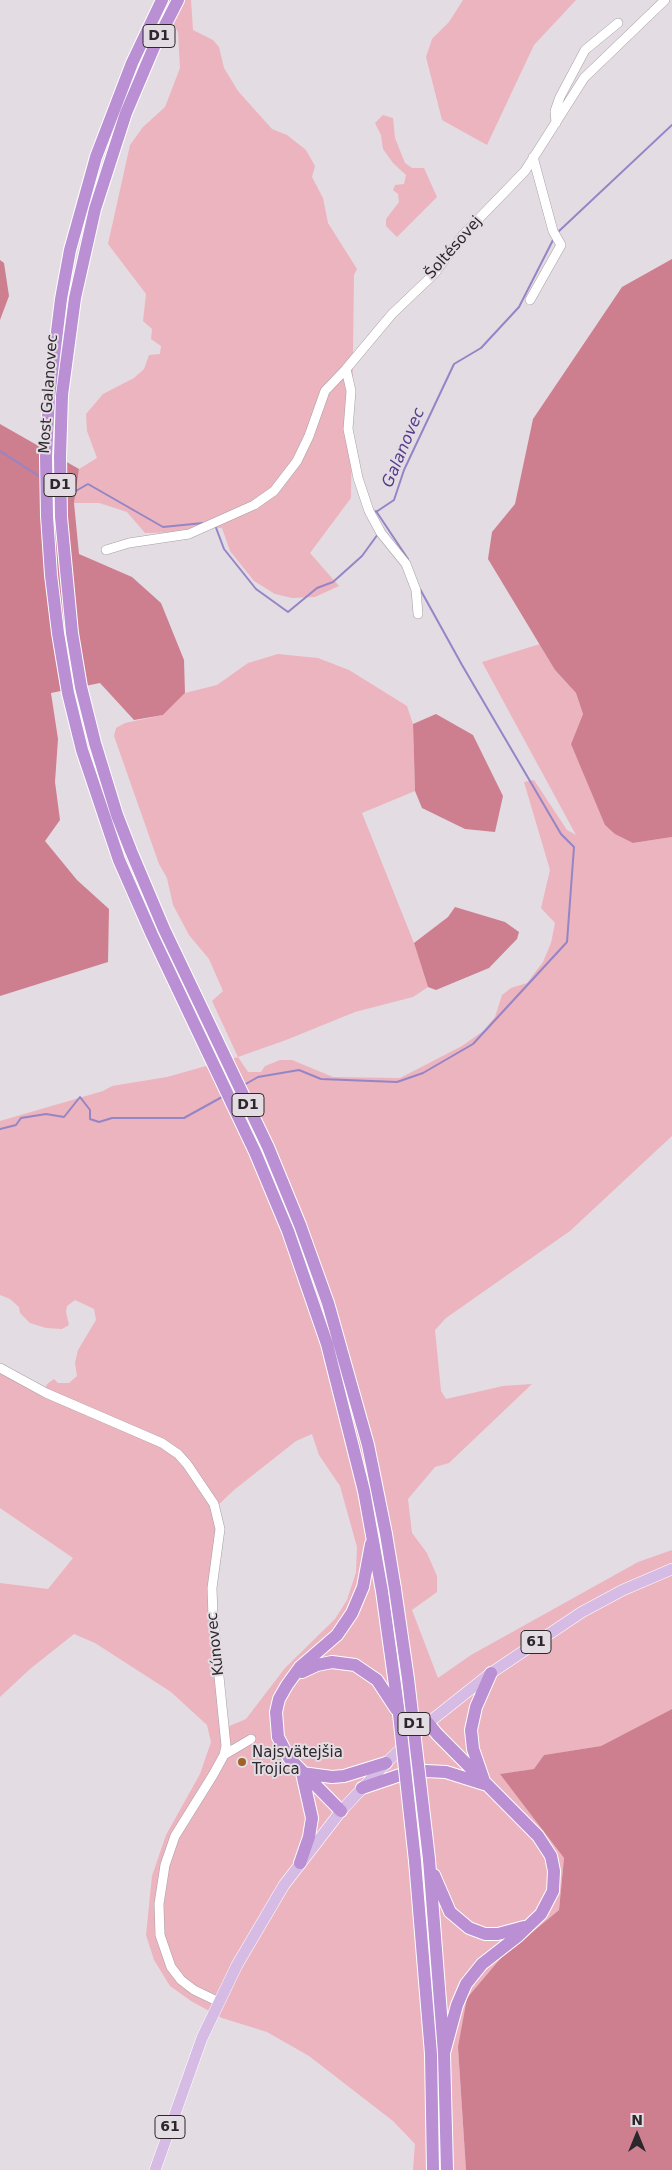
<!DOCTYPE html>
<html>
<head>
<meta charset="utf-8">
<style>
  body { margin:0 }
  #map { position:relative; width:672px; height:2170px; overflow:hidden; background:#e4dce3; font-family:"DejaVu Sans",sans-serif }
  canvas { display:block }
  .north { position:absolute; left:612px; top:2110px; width:50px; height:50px; -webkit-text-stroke:4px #e4dce3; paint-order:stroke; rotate:0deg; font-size:14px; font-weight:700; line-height:20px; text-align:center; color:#2b272a }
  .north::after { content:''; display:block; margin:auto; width:18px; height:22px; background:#2b272a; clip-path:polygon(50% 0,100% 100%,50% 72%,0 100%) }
</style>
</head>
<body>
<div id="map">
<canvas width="672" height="2170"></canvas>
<div class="north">N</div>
</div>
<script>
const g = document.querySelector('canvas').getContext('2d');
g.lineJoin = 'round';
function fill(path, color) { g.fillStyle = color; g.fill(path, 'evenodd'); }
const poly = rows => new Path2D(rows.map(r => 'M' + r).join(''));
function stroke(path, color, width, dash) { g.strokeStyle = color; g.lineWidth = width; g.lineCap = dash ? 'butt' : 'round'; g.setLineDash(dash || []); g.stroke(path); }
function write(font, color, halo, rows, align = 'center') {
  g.font = font + ' "DejaVu Sans",sans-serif'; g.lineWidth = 4; g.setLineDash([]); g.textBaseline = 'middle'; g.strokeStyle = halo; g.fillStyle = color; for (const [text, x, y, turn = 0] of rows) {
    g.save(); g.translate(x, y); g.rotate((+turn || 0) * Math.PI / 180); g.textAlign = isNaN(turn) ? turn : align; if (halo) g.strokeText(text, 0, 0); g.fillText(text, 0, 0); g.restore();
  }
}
fill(poly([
  [161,0,191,0,193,30,213,40,219,47,224,68,238,91,272,129,287,135,306,150,315,166,312,177,323,198,328,223,357,269,354,275,351,498,310,553,339,586,315,597,292,598,275,594,254,581,230,551,222,528,198,527,189,532,145,533,127,512,99,503,74,503,79,469,97,458,87,431,86,414,103,394,134,378,144,369,149,355,160,354,161,346,151,339,152,329,143,321,146,294,108,244,130,145,143,127,165,107,180,68,178,32],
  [463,0,576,0,534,45,487,145,442,120,426,57,432,39,449,22],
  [383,115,393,118,395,138,405,163,412,168,424,168,437,197,397,237,386,226,386,219,399,202,398,194,393,190,395,185,404,184,406,175,393,163,383,149,381,135,375,123],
  [540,644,555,670,576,693,583,714,571,744,633,843,672,837,672,1136,570,1231,446,1318,435,1330,441,1391,446,1399,503,1386,532,1384,449,1463,435,1467,408,1499,412,1533,427,1553,437,1576,437,1592,412,1610,438,1678,471,1655,638,1562,672,1550,672,1709,601,1746,544,1755,535,1769,501,1774,564,1858,559,1910,501,1958,458,2047,466,2170,413,2170,415,2144,393,2121,309,2056,267,2032,222,2018,191,2001,170,1986,154,1960,146,1935,152,1876,166,1835,200,1774,211,1742,207,1725,171,1692,95,1643,74,1634,30,1669,0,1697,0,1583,48,1589,73,1558,0,1508,0,1373,42,1396,47,1384,54,1379,58,1383,69,1383,77,1376,75,1363,78,1350,96,1320,94,1309,75,1300,67,1306,66,1312,69,1325,62,1329,46,1328,30,1323,20,1313,19,1307,10,1299,0,1295,0,1121,103,1091,112,1086,167,1077,238,1057,212,1001,223,991,209,959,189,935,173,905,167,878,159,864,114,736,116,728,125,723,163,715,185,693,217,685,248,663,278,654,318,658,349,670,407,706,413,724,415,791,362,813,414,943,428,987,413,997,355,1012,286,1040,238,1057,248,1072,261,1072,265,1066,280,1060,292,1060,333,1077,400,1078,462,1046,483,1031,495,1017,502,995,511,988,527,983,543,962,551,943,555,923,541,908,550,870,524,782,534,780,567,830,576,835,482,662],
  [312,1434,319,1455,340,1486,357,1547,356,1572,347,1600,335,1619,285,1668,246,1719,220,1730,211,1628,218,1529,214,1509,234,1490,296,1441]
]), '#ecb4be');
fill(poly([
  [672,259,672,837,633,843,615,834,605,825,571,744,583,714,576,693,555,670,488,559,492,532,515,504,533,419,622,287],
  [0,260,4,263,9,296,0,320],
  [0,424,79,469,74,503,79,554,132,577,161,603,184,660,185,693,163,715,134,720,100,683,51,693,58,739,55,782,60,820,45,841,77,880,109,909,108,962,0,996],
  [436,714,473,735,503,796,495,832,465,829,422,808,415,791,413,724],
  [455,907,505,922,519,932,517,939,489,968,436,990,428,987,414,943,448,917],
  [672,1709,672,2170,466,2170,458,2047,467,1998,501,1958,559,1910,564,1858,500,1774,534,1769,544,1755,601,1746]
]), '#cd7f90');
stroke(poly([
  [558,232,672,125],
  [0,451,42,478],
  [64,488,74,492,88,484,163,527,203,523],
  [376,511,408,559],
  [376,512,394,500,404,470,454,364,481,348,519,307,554,238],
  [215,525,224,549,256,589,288,612,317,588,333,582,362,556,378,534],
  [244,1085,258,1077,299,1070,321,1079,397,1082,423,1073,473,1044,567,942,574,847,561,834,462,665,420,589],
  [0,1129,16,1125,21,1118,46,1114,64,1117,80,1097,90,1110,90,1119,99,1122,112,1118,184,1118,222,1097]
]), '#9485c6', 2);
const minor = poly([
  [556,123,555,111,560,97,585,50,618,23],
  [530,300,561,245,553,231,533,157],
  [346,369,392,314,434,274,463,235,525,171,584,78,665,0],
  [106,550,129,543,189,534,254,505,274,491,297,461,309,436,325,391,346,369,351,391,348,429,358,478,369,511,381,533,406,564,416,590,418,614],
  [0,1368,46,1393,162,1443,178,1454,187,1464,214,1504,220,1529,212,1588,213,1617,226,1746,224,1755,213,1775,175,1836,165,1865,159,1904,160,1935,171,1967,181,1980,194,1990,219,2002],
  [224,1755,251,1739]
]);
const major = poly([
  [155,2170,202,2038,237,1965,284,1885,341,1811,386,1763,428,1723,491,1673,582,1612,623,1590,672,1569]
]);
const highway = poly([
  [162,0,132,63,96,157,70,250,61,299,49,397,46,457,47,516,51,575,58,633,68,693,82,750,119,860,152,935,255,1152,288,1231,327,1344,364,1491,382,1591,399,1714],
  [178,0,154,47,126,113,95,209,75,298,62,395,60,457,61,517,72,633,81,687,95,743,117,815,131,851,164,929,268,1147,300,1225,328,1303,368,1445,386,1534,395,1589],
  [302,1672,317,1665,332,1662,355,1665,377,1680,396,1709],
  [428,1723,437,1734,538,1836,551,1856,554,1871,553,1891,541,1914,518,1936,482,1964,466,1984,457,2005,444,2053],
  [302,1773,332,1777,344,1776,386,1763],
  [483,1778,473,1749,471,1730,476,1707,491,1673],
  [362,1788,406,1773,426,1771,446,1772,484,1784],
  [341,1811,289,1758,278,1737,276,1712,279,1699,287,1685,300,1667,337,1635,352,1613,363,1587,371,1544],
  [429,1859,444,2053,447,2170],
  [415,1861,431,2054,433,2170],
  [300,1863,309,1837,312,1818,302,1773],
  [434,1875,450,1912,469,1928,485,1934,498,1934,524,1927]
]);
stroke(minor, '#a79fa6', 10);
stroke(major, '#fff', 12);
stroke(highway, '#fff', 14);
stroke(minor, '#fff', 9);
stroke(major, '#d6bce5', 11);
stroke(highway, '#ba8fd4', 12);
const highwayBridge = poly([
  [395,1589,408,1679,429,1859],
  [399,1714,415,1861]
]);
stroke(highwayBridge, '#fff', 14, []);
stroke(highwayBridge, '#ba8fd4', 12);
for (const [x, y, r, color] of [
  [242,1762,5,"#a06227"]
]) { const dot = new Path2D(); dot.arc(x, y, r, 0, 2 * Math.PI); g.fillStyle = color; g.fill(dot); stroke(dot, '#e4dce3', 2); }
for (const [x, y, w] of [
  [159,36,32],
  [60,485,32],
  [248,1105,32],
  [536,1642,30],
  [414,1724,32],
  [170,2127,30]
]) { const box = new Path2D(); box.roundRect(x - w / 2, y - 11.5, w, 23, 4); g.fillStyle = '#e4dce3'; g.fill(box); stroke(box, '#2b272a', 1); }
write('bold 14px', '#2b272a', null, [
  ["D1",159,36],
  ["D1",60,485],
  ["D1",248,1105],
  ["61",536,1642],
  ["D1",414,1724],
  ["61",170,2127]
]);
write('15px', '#2b272a', '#e4dce3', [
  ["Šoltésovej",454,248,-49],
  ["Most Galanovec",49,394,-86],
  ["Kúnovec",216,1644,-96]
]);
write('15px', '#2b272a', '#e4dce3', [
  ["Najsvätejšia",252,1753],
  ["Trojica",252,1770]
], 'left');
write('italic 16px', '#543c8c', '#e4dce3', [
  ["Galanovec",404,448,-67]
]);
</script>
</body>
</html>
